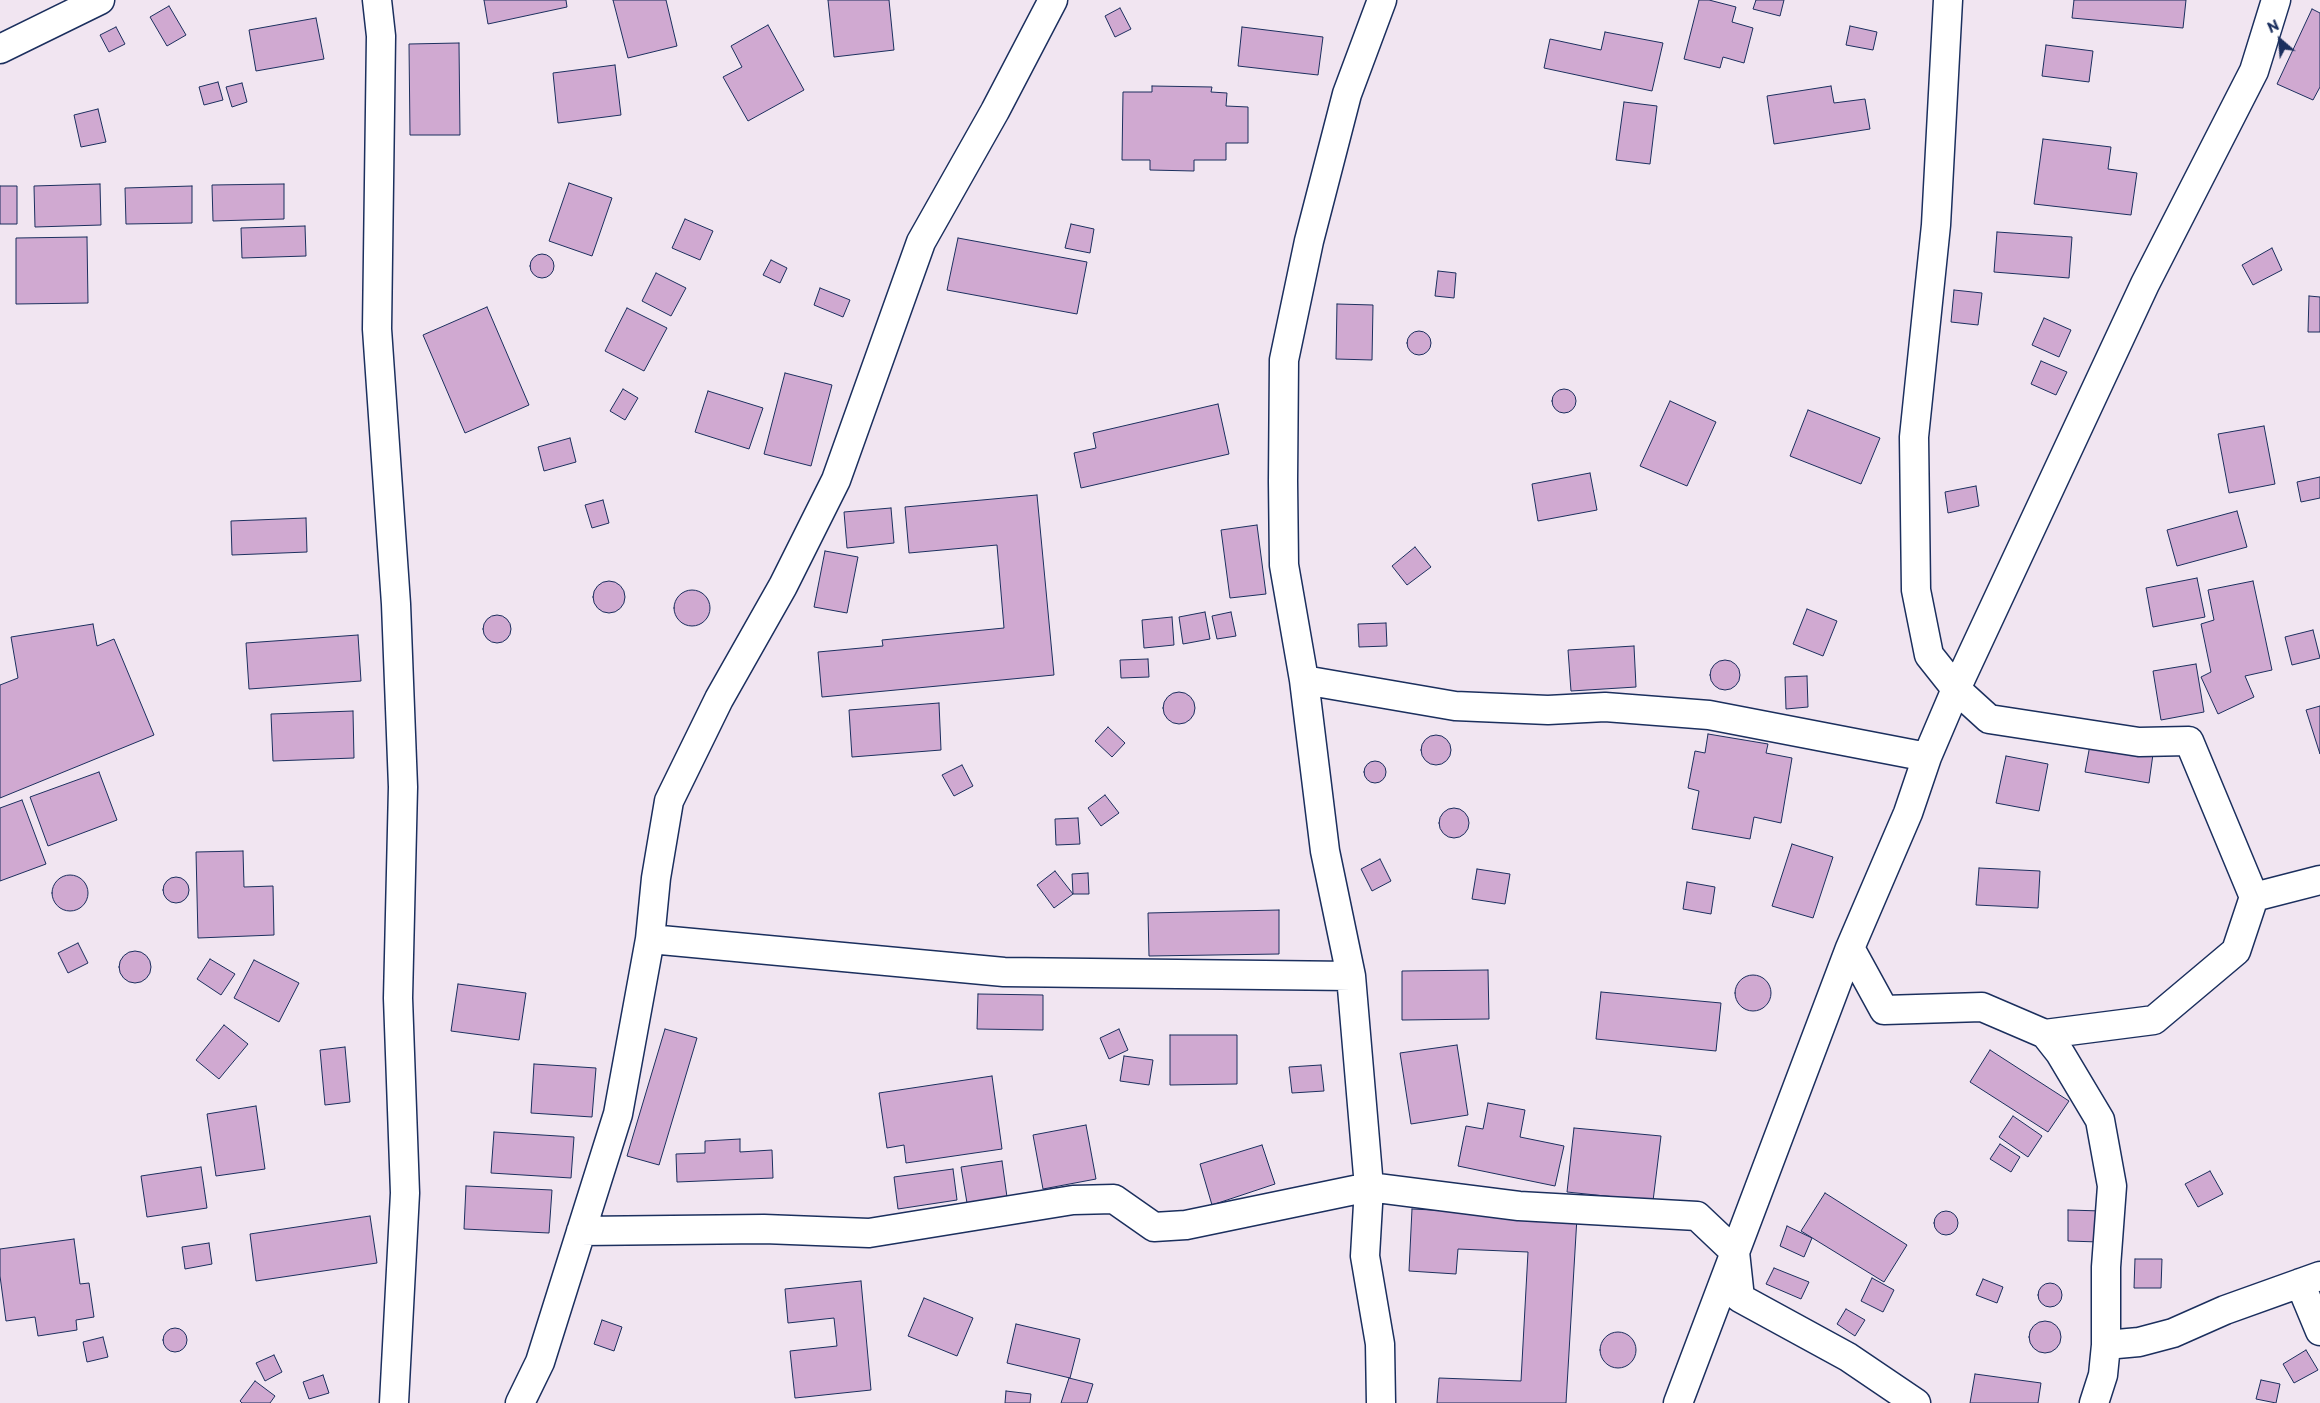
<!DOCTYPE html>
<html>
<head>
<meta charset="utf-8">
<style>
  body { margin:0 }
  #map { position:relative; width:2320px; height:1403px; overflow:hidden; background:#f1e5f1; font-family:"Playpen Sans",sans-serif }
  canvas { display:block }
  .north { position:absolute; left:2255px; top:15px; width:50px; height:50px; -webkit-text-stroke:4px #fff; paint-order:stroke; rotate:333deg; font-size:14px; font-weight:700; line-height:20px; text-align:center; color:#1b2f5e }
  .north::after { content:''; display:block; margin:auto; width:18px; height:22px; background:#1b2f5e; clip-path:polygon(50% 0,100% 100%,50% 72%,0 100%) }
</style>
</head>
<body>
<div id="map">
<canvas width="2320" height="1403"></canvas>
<div class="north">N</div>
</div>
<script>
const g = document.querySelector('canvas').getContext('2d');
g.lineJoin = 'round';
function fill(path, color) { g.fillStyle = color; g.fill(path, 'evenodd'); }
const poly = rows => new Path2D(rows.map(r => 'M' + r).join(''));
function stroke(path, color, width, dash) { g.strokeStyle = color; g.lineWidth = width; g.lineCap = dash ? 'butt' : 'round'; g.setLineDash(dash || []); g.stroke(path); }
const building = poly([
  [484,0,566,0,567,7,488,24,484,0],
  [613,0,666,0,677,46,628,58,613,0],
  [828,0,889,0,894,50,834,57,828,0],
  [1699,0,1709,0,1736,7,1732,22,1753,28,1744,63,1723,57,1720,68,1684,59,1699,0],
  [1756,0,1784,0,1780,16,1753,9,1756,0],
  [2074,0,2186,0,2183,28,2072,18,2074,0],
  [169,6,186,35,167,46,150,17,169,6],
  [1120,8,1131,29,1115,37,1105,16,1120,8],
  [2312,9,2320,13,2320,87,2313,100,2277,84,2312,9],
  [316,18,324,59,256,71,249,30,316,18],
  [768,25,804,90,748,121,723,77,742,67,731,46,768,25],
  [1850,26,1877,32,1873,50,1846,45,1850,26],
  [116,27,125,44,109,52,100,35,116,27],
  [1242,27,1323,37,1318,75,1238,66,1242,27],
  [1605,32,1663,43,1652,91,1544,68,1550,39,1601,50,1605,32],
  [459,43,460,135,410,135,409,44,459,43],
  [2046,45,2093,51,2089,82,2042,76,2046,45],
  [615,65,621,115,558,123,553,73,615,65],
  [218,82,223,100,204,105,199,87,218,82],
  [242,83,247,102,232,107,226,87,242,83],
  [1152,86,1212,87,1211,92,1227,93,1226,106,1248,107,1248,143,1226,143,1226,160,1194,160,1194,171,1150,170,1150,160,1122,160,1123,92,1152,92,1152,86],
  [1831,86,1834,103,1865,99,1870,129,1774,144,1767,96,1831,86],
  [1624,102,1657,106,1650,164,1616,160,1624,102],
  [98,109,106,142,81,147,74,115,98,109],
  [2043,139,2111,147,2108,169,2137,173,2131,215,2034,204,2043,139],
  [569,183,612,198,592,256,549,241,569,183],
  [100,184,101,225,35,227,34,186,100,184],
  [284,184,284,219,213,221,212,185,284,184],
  [0,186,17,186,17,224,0,224,0,186],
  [192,186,192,223,126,224,125,188,192,186],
  [685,219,713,231,700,260,672,248,685,219],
  [1071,224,1094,229,1090,253,1065,248,1071,224],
  [305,226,306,256,242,258,241,228,305,226],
  [1997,232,2072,237,2069,278,1994,272,1997,232],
  [87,237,88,303,16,304,16,238,87,237],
  [958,238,1087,262,1077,314,947,290,958,238],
  [2272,248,2282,270,2253,285,2242,265,2272,248],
  '530 266a12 12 0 1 1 24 0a12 12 0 1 1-24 0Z',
  [771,260,787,268,780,283,763,275,771,260],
  [1438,271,1456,273,1454,298,1435,296,1438,271],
  [656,273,686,288,671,316,642,301,656,273],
  [820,288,850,300,843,317,814,305,820,288],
  [1954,290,1982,293,1978,325,1951,322,1954,290],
  [2309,296,2320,297,2320,332,2308,332,2309,296],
  [1337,304,1373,305,1372,360,1336,359,1337,304],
  [487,307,529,405,465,433,423,335,487,307],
  [627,308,667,328,644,371,605,351,627,308],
  [2044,318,2071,330,2059,357,2032,345,2044,318],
  '1407 343a12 12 0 1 1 24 0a12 12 0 1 1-24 0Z',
  [2041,361,2067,372,2056,395,2031,384,2041,361],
  [785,373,832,385,811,466,764,454,785,373],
  [623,389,638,398,625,420,610,411,623,389],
  '1552 401a12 12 0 1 1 24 0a12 12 0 1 1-24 0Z',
  [708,391,763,408,749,449,695,432,708,391],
  [1670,401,1716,422,1687,486,1640,466,1670,401],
  [1218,404,1229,454,1081,488,1074,453,1096,448,1093,433,1218,404],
  [1808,410,1880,438,1861,484,1790,456,1808,410],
  [2264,426,2275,484,2229,493,2218,434,2264,426],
  [570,438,576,462,544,471,538,447,570,438],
  [1590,473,1597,510,1538,521,1532,484,1590,473],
  [2320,477,2320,498,2301,502,2297,482,2320,477],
  [1976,486,1979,506,1948,513,1945,492,1976,486],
  [1037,495,1054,675,822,697,818,652,883,646,882,640,1004,628,997,545,909,553,905,507,1037,495],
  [603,500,609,523,592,528,585,505,603,500],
  [891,508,894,543,847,548,844,512,891,508],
  [2237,511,2247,547,2177,566,2167,530,2237,511],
  [306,518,307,552,232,555,231,521,306,518],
  [1257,525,1266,594,1230,598,1221,530,1257,525],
  [1415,547,1431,567,1407,585,1392,566,1415,547],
  [825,551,858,557,847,613,814,607,825,551],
  [2197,578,2205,617,2153,627,2146,588,2197,578],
  '593 597a16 16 0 1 1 32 0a16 16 0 1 1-32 0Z',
  [2253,581,2272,670,2245,676,2254,697,2218,714,2201,677,2211,672,2201,624,2214,620,2208,590,2253,581],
  '674 608a18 18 0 1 1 36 0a18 18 0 1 1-36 0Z',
  [1807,609,1837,621,1823,656,1793,644,1807,609],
  [1205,612,1210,639,1183,644,1179,617,1205,612],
  [1231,612,1236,636,1217,639,1212,616,1231,612],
  '483 629a14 14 0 1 1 28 0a14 14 0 1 1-28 0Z',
  [1172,617,1174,645,1144,648,1142,620,1172,617],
  [1386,623,1387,646,1359,647,1358,624,1386,623],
  [93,624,97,646,114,639,154,735,0,798,0,685,18,678,11,637,93,624],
  [2313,630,2320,658,2292,665,2285,637,2313,630],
  [358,635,361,681,249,689,246,643,358,635],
  [1634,646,1636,687,1571,691,1568,650,1634,646],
  [1148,659,1149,677,1121,678,1120,660,1148,659],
  '1710 675a15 15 0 1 1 30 0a15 15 0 1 1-30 0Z',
  [2196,664,2204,712,2161,720,2153,671,2196,664],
  [1807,676,1808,707,1786,709,1785,677,1807,676],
  '1163 708a16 16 0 1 1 32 0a16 16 0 1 1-32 0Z',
  [939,703,941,750,852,757,849,710,939,703],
  [2320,706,2320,754,2306,710,2320,706],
  [353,711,354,758,273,761,271,714,353,711],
  [1108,727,1125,743,1112,757,1095,741,1108,727],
  [1708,734,1768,744,1766,753,1792,758,1781,823,1754,817,1750,839,1692,829,1699,791,1688,788,1695,751,1705,753,1708,734],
  '1421 750a15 15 0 1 1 30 0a15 15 0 1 1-30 0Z',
  [2090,745,2153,754,2149,783,2085,772,2090,745],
  [2006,756,2048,764,2039,811,1996,803,2006,756],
  '1364 772a11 11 0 1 1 22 0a11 11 0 1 1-22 0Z',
  [962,765,973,786,954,796,942,775,962,765],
  [99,772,117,820,48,846,30,797,99,772],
  [1105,795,1119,813,1101,826,1088,808,1105,795],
  [22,800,46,864,0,881,0,808,22,800],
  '1439 823a15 15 0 1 1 30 0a15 15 0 1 1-30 0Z',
  [1078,818,1080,844,1056,845,1055,819,1078,818],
  [1792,844,1833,857,1813,918,1772,906,1792,844],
  [243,851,244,887,273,886,274,935,198,938,196,852,243,851],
  [1380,859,1391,881,1372,891,1361,869,1380,859],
  [1979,868,2040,871,2038,908,1976,905,1979,868],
  [1477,869,1510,874,1505,904,1472,899,1477,869],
  [1055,871,1073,894,1054,908,1037,885,1055,871],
  [1088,873,1089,894,1073,894,1072,874,1088,873],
  '52 893a18 18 0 1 1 36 0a18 18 0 1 1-36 0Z',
  '163 890a13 13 0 1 1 26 0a13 13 0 1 1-26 0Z',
  [1687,882,1715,887,1711,914,1683,909,1687,882],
  [1279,910,1279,954,1149,956,1148,913,1279,910],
  [78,943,88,963,68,973,58,953,78,943],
  '119 967a16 16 0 1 1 32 0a16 16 0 1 1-32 0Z',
  [210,959,235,974,221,995,197,979,210,959],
  [254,960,299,983,279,1022,234,998,254,960],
  [1488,970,1489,1019,1402,1020,1402,971,1488,970],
  '1735 993a18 18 0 1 1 36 0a18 18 0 1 1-36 0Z',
  [458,984,526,993,519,1040,451,1031,458,984],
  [1601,992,1721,1003,1716,1051,1596,1039,1601,992],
  [978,994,1043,995,1043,1030,977,1029,978,994],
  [224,1025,248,1044,219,1079,196,1060,224,1025],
  [665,1029,697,1038,659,1165,627,1156,665,1029],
  [1119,1029,1128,1050,1109,1059,1100,1038,1119,1029],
  [1170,1035,1237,1035,1237,1084,1170,1085,1170,1035],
  [1457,1045,1468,1115,1411,1124,1400,1053,1457,1045],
  [345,1047,350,1102,325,1105,320,1050,345,1047],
  [1990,1050,2069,1101,2048,1132,1970,1082,1990,1050],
  [1124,1056,1153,1060,1149,1085,1120,1081,1124,1056],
  [534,1064,596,1068,592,1117,531,1113,534,1064],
  [1321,1065,1324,1091,1292,1093,1289,1067,1321,1065],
  [992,1076,1002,1149,906,1163,904,1145,887,1148,879,1093,992,1076],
  [1488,1103,1525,1110,1520,1137,1564,1146,1555,1186,1458,1166,1466,1126,1483,1129,1488,1103],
  [256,1106,265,1169,216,1176,207,1114,256,1106],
  [2013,1116,2042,1136,2028,1157,1999,1137,2013,1116],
  [1086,1125,1096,1179,1043,1189,1033,1135,1086,1125],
  [1574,1128,1661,1136,1653,1201,1567,1192,1574,1128],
  [494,1132,574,1137,571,1178,491,1173,494,1132],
  [740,1139,740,1152,772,1150,773,1178,677,1182,676,1154,705,1153,705,1141,740,1139],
  [2000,1144,2020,1157,2011,1172,1990,1159,2000,1144],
  [1262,1145,1275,1184,1212,1205,1200,1164,1262,1145],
  [1002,1161,1007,1197,967,1203,961,1167,1002,1161],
  [201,1167,207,1208,147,1217,141,1176,201,1167],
  [953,1169,957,1200,898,1209,894,1177,953,1169],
  [2210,1171,2223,1194,2198,1207,2185,1184,2210,1171],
  [466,1186,552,1190,549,1233,464,1229,466,1186],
  [1825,1193,1907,1245,1884,1282,1801,1231,1825,1193],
  [1412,1209,1577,1217,1566,1403,1437,1403,1439,1378,1521,1381,1528,1252,1458,1249,1456,1274,1409,1271,1412,1209],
  [2068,1210,2102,1211,2099,1242,2068,1241,2068,1210],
  '1934 1223a12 12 0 1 1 24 0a12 12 0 1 1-24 0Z',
  [370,1216,377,1263,256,1281,250,1234,370,1216],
  [1787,1226,1812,1238,1804,1257,1780,1246,1787,1226],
  [74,1239,80,1284,89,1283,94,1317,76,1320,77,1330,38,1336,35,1317,6,1321,0,1276,0,1249,74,1239],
  [209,1243,212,1264,185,1269,182,1247,209,1243],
  [2135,1259,2162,1259,2161,1288,2134,1288,2135,1259],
  [1774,1268,1809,1282,1801,1299,1766,1284,1774,1268],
  [1872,1278,1894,1290,1883,1312,1861,1301,1872,1278],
  [1983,1279,2003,1287,1997,1303,1976,1295,1983,1279],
  [861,1281,871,1390,795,1398,790,1351,837,1346,834,1318,788,1323,785,1289,861,1281],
  '2038 1295a12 12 0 1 1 24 0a12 12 0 1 1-24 0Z',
  [924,1298,973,1318,957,1356,908,1336,924,1298],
  [1846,1309,1865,1320,1855,1336,1837,1324,1846,1309],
  [602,1320,622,1327,614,1351,594,1344,602,1320],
  '2029 1337a16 16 0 1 1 32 0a16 16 0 1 1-32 0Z',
  [1016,1324,1080,1339,1070,1378,1007,1363,1016,1324],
  '163 1340a12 12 0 1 1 24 0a12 12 0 1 1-24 0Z',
  '1600 1350a18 18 0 1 1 36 0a18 18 0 1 1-36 0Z',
  [103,1337,108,1357,87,1362,83,1342,103,1337],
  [2306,1350,2318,1370,2294,1383,2283,1364,2306,1350],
  [274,1355,282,1372,265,1381,256,1363,274,1355],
  [1975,1374,2041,1383,2038,1403,1970,1403,1975,1374],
  [323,1375,329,1393,309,1399,303,1382,323,1375],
  [1069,1378,1093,1384,1087,1403,1061,1403,1069,1378],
  [2261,1380,2280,1384,2276,1403,2256,1399,2261,1380],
  [255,1381,275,1396,270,1403,242,1403,240,1401,255,1381],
  [1006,1391,1031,1394,1030,1403,1005,1403,1006,1391]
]);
fill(building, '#d0a9d1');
stroke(building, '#1b2f5e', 1);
const street = poly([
  [377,0,381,36,377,329,396,604,403,787,398,998,405,1193,394,1403],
  [1948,0,1936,225,1914,437,1916,590,1929,655,1956,689,1989,719,2139,742,2189,741,2254,897],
  [0,49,100,0],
  [1304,680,1455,706,1548,710,1605,707,1709,715,1927,757],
  [650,939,1004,972,1351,976],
  [1850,948,1884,1010,1982,1007,2045,1034,2154,1020,2236,951,2254,897,2320,880],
  [2045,1034,2060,1053,2100,1120,2112,1186,2106,1267,2106,1345,2103,1375,2094,1403],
  [581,1231,764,1229,869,1233,1073,1200,1114,1199,1154,1227,1186,1225,1369,1187,1519,1206,1697,1216,1735,1252,1740,1298,1848,1357,1916,1403],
  [2300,1283,2320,1331],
  [2106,1345,2139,1342,2173,1333,2225,1310,2320,1276],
  [520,1403,540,1362,618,1114,650,939,656,878,669,801,719,699,783,586,836,480,921,242,995,111,1053,0],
  [1381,1403,1380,1344,1365,1256,1369,1187,1351,976,1325,851,1304,680,1284,565,1283,481,1284,360,1309,241,1347,94,1382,0],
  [1678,1403,1850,948,1908,813,1927,757,1956,689,2145,284,2254,71,2276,0]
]);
stroke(street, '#1b2f5e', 31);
stroke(street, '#fff', 28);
</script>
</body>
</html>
